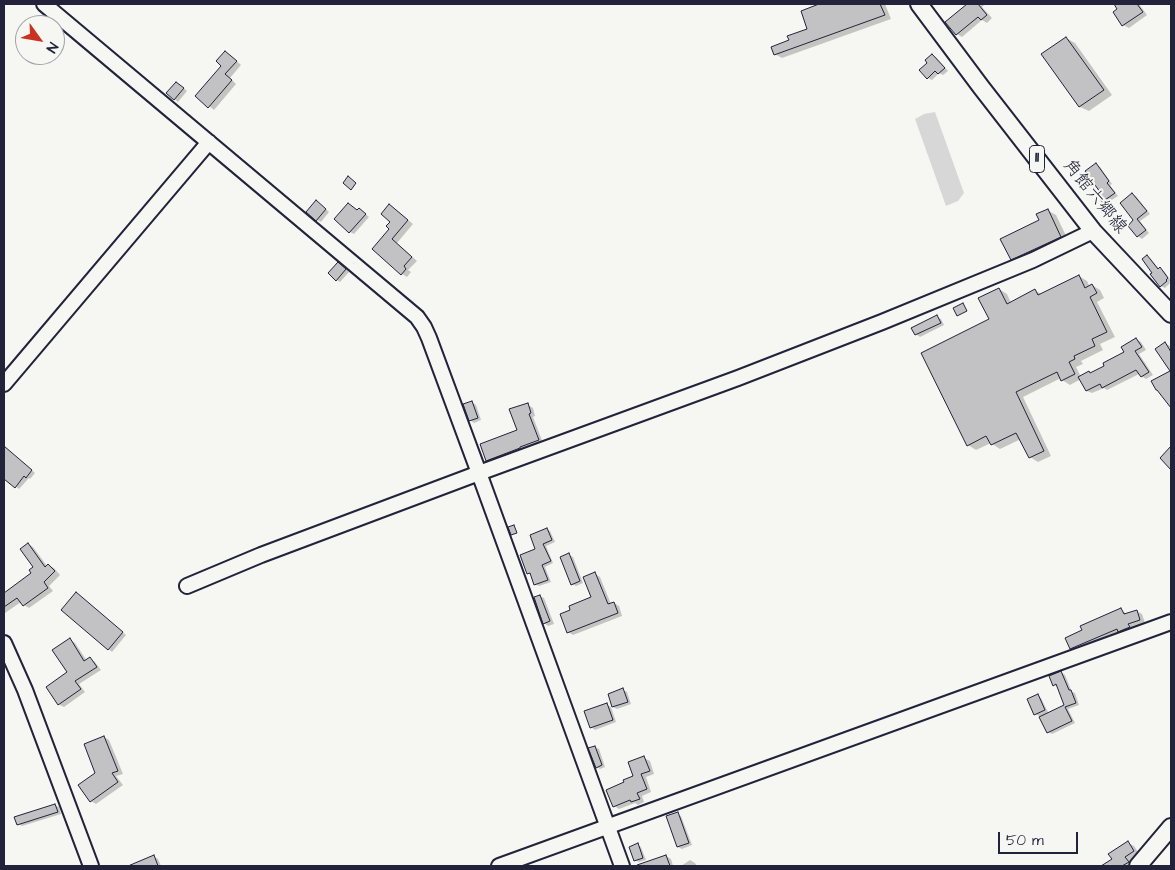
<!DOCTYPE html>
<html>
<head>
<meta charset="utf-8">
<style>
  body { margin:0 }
  #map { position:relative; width:1175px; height:870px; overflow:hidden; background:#f6f6f2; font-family:"Architects Daughter",sans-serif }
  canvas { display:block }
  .frame { position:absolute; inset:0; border:5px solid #22223b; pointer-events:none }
  .north { position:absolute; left:15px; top:15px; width:50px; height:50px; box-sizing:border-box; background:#f6f6f2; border:1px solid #a1a1a9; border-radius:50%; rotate:122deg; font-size:14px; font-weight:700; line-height:20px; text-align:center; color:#22223b }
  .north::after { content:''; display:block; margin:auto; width:18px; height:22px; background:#c8321e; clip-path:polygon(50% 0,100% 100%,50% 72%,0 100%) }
  .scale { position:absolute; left:998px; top:832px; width:80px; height:22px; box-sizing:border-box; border:2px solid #22223b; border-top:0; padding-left:6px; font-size:15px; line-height:18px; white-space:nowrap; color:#22223b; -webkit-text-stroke:4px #f6f6f2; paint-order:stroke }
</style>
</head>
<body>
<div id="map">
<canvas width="1175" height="870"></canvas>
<div class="frame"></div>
<div class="north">N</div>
<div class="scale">50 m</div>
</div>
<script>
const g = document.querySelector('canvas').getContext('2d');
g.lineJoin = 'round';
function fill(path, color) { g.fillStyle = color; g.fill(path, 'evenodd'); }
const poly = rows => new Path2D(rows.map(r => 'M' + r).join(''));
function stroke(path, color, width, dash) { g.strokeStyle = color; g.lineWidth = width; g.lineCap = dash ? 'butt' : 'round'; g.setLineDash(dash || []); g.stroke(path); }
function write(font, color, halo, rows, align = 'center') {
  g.font = font + ' "Architects Daughter","Klee One",sans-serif'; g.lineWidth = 4; g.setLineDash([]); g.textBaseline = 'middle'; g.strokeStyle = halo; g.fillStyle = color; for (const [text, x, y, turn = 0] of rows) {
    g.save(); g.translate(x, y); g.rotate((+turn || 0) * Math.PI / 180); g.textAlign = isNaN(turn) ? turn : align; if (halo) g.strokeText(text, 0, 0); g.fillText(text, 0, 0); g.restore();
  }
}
fill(poly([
  [935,112,964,193,958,201,946,206,915,119,924,114]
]), '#d7d7d7');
fill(poly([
  [823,4,885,4,891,19,782,58,775,54,790,40,809,30,802,11],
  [966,4,985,4,982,7,992,18,987,23,982,20,962,37,957,34,967,5],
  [1115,4,1139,4,1147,15,1129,28,1123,25,1119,9],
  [1066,38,1075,43,1112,95,1089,111,1080,107,1043,54],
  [225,53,231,56,241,65,230,78,236,84,214,110,209,106,223,66],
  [932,55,936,57,948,71,943,75,939,73,932,80,928,78,929,63],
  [180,85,187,91,178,102,168,93],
  [1097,165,1100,167,1112,184,1110,185,1118,196,1107,203,1103,201],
  [1132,194,1136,196,1150,214,1140,221,1149,233,1142,239,1138,236,1129,226,1135,220],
  [320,204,329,212,321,222,317,220],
  [390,206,395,209,413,224,397,243,417,261,408,270,411,272,407,277,402,274,373,249,391,229,392,222],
  [1047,210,1056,215,1069,242,1020,264,1011,259,1041,221],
  [358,211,363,212,369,217,354,234,350,232],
  [1147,257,1151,259,1159,269,1164,271,1171,281,1169,282,1170,283,1165,288,1161,286,1153,273],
  [342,266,349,272,340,282,337,280],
  [1079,276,1087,281,1090,287,1092,285,1100,290,1104,298,1097,302,1115,337,1100,344,1103,350,1081,361,1083,364,1076,367,1081,377,1091,374,1106,366,1126,352,1136,339,1141,342,1146,350,1139,354,1153,375,1146,379,1141,376,1139,374,1107,390,1104,388,1092,393,1087,391,1081,379,1070,385,1062,380,1061,378,1023,397,1051,456,1038,462,1030,457,1021,439,1000,449,992,444,991,443,976,450,968,445,990,320,999,289,1007,294,1011,303,1035,291,1042,294],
  [937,317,941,319,944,325,920,337,916,334],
  [1165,343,1170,346,1171,349,1171,370,1157,349],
  [472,402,476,405,481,420,474,423,470,420],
  [528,405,533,408,535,416,533,417,543,443,492,463,487,460,519,431],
  [4,447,35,473,30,479,29,478,19,489,4,477],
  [547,529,550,531,555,542,546,546,553,563,545,567,551,582,539,586,535,584,531,574,528,573,537,549],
  [28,544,33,547,47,566,48,565,54,568,60,575,49,586,53,591,29,608,24,605,21,602,5,613,4,613,4,595,33,574,35,567],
  [569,555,573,557,583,583,576,586,572,584],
  [595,574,600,577,611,604,614,603,619,606,622,616,573,635,568,632,572,610,593,597],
  [80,596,126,635,112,652,63,610],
  [540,596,544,598,554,624,548,626,544,623],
  [1121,610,1127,614,1136,611,1142,614,1145,623,1133,627,1134,630,1125,634,1121,632,1077,652,1071,648],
  [70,640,75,643,87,661,90,659,95,662,101,670,79,684,85,692,64,707,58,704,68,673],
  [1061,672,1065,675,1072,692,1075,693,1079,705,1068,709,1075,723,1052,734,1048,732,1040,716,1039,716,1035,714,1038,696,1041,698,1049,714,1065,706,1058,687,1054,685],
  [623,690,627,692,631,704,617,709,613,707,609,694],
  [607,705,611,707,616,722,595,730,591,727],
  [104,737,109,740,123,774,116,776,123,785,96,804,91,801],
  [595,747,599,749,605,767,600,769,597,767],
  [644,758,650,761,654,774,646,777,651,792,642,796,644,802,638,805,635,803,619,809,614,806,635,777],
  [55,805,59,807,61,814,22,826,18,824],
  [677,814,681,816,692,845,682,849,678,847],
  [1128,843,1134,846,1140,855,1131,861,1134,866,1110,866,1108,863,1113,859],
  [638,845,641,847,646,860,639,862,635,860],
  [666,856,671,859,673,866,647,866,646,863],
  [154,857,158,859,161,866,131,866],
  [690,860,695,863,697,866,681,866]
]), '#0003');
const building = poly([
  [819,4,880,4,885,15,774,55,771,47,789,40,787,36,807,29,801,11,819,4],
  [967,4,978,4,987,15,981,20,978,17,956,35,945,22,967,4],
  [1114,4,1137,4,1143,12,1122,26,1113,12,1117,9,1114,4],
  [1066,37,1104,90,1079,107,1041,54,1066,37],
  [225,51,237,61,225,74,232,80,208,108,195,96,221,66,216,61,225,51],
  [932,54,945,68,938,74,935,71,927,79,919,70,927,63,925,60,932,54],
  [176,82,184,88,174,100,166,93,176,82],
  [1096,163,1109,181,1107,183,1115,193,1102,202,1097,194,1100,192,1085,171,1096,163],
  [348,176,356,183,351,190,343,183,348,176],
  [1132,193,1147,211,1137,219,1146,230,1137,237,1128,226,1133,220,1120,203,1132,193],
  [316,200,326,209,316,221,306,212,316,200],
  [348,203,357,210,359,208,366,214,349,233,334,219,348,203],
  [389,204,408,220,392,239,412,257,404,266,406,269,401,275,372,249,389,229,386,226,390,222,381,214,389,204],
  [1048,209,1061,237,1011,260,1000,239,1039,220,1036,214,1048,209],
  [1147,255,1158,269,1160,267,1168,278,1166,280,1167,281,1160,287,1150,274,1152,273,1142,259,1147,255],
  [338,262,346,269,336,281,328,273,338,262],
  [1079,275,1085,288,1092,284,1097,293,1090,297,1107,332,1092,339,1095,346,1074,356,1075,359,1069,362,1075,374,1061,381,1057,372,1016,392,1044,451,1029,458,1016,433,991,445,986,436,967,446,921,353,989,319,978,298,999,288,1007,304,1035,289,1038,295,1079,275],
  [963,303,967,311,957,316,953,308,963,303],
  [937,315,941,323,915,335,911,328,937,315],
  [1136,338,1142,347,1135,351,1149,372,1141,377,1136,370,1102,388,1100,384,1086,391,1078,377,1089,371,1090,373,1104,366,1103,363,1124,352,1121,347,1136,338],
  [1165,342,1171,352,1171,408,1157,390,1156,390,1151,381,1170,371,1155,349,1165,342],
  [472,401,478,418,469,421,463,404,472,401],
  [528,403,531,413,529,414,539,440,520,447,520,448,486,461,480,444,517,430,509,409,528,403],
  [4,446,32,470,26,478,24,476,15,488,4,479,4,446],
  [1171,446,1171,470,1160,458,1171,446],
  [514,525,517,533,511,535,508,527,514,525],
  [547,528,552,540,543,544,551,561,542,565,548,580,534,585,530,573,527,574,520,555,535,549,530,535,547,528],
  [28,543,45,567,48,564,55,571,44,582,48,588,23,606,17,598,4,607,4,593,31,573,29,570,33,567,20,549,28,543],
  [569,553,580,581,571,585,560,557,569,553],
  [595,572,608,604,614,602,618,613,567,633,560,614,570,610,569,606,591,597,583,577,595,572],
  [76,592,123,632,108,650,61,610,76,592],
  [540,595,550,621,543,624,534,597,540,595],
  [1121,608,1124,614,1137,610,1140,620,1128,624,1130,627,1125,629,1118,632,1117,629,1070,649,1065,638,1082,630,1080,626,1121,608],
  [70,638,84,661,90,657,97,667,75,681,81,689,58,705,46,687,67,672,52,650,70,638],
  [1061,671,1069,690,1071,690,1076,703,1065,707,1072,721,1047,733,1039,717,1064,705,1056,684,1053,686,1049,676,1061,671],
  [623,688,628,702,612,707,608,694,623,688],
  [1038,694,1045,710,1034,715,1027,699,1038,694],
  [607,703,613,720,590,728,584,711,607,703],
  [104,736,118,771,112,773,118,782,90,802,78,785,95,773,84,744,104,736],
  [595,746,602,765,596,768,588,748,595,746],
  [644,756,650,771,641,774,647,789,637,793,640,799,631,802,630,800,613,807,606,790,624,782,623,780,633,776,628,762,644,756],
  [55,804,58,812,17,825,14,817,55,804],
  [678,812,689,843,677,847,666,816,678,812],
  [1128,841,1134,851,1125,857,1129,862,1122,866,1101,866,1112,859,1108,854,1128,841],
  [638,843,643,858,634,861,629,847,638,843],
  [154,855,158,866,128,866,154,855],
  [666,855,670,866,638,866,637,865,666,855]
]);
fill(building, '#c2c2c4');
stroke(building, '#22223b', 1);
const minor = poly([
  [44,4,417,317,424,327,429,338,479,473,622,866],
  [4,384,209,142],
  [187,586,261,555,479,473,738,378,882,322,1033,260,1093,231],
  [4,643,25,690,91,866],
  [499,866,1171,622]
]);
const major = poly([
  [919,4,981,87,1093,231,1171,314],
  [1138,866,1171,827]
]);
stroke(minor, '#22223b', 18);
stroke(major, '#22223b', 20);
stroke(minor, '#f6f6f2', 14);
stroke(major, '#f6f6f2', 16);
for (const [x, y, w] of [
  [1037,159,15]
]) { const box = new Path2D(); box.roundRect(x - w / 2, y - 13.5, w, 27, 4); g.fillStyle = '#f6f6f2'; g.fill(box); stroke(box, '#22223b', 1); }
write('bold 16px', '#22223b', null, [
  ["11",1037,159]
]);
write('18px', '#22223b', '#f6f6f2', [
  ["角館六郷線",1094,197,51]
]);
</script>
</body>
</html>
